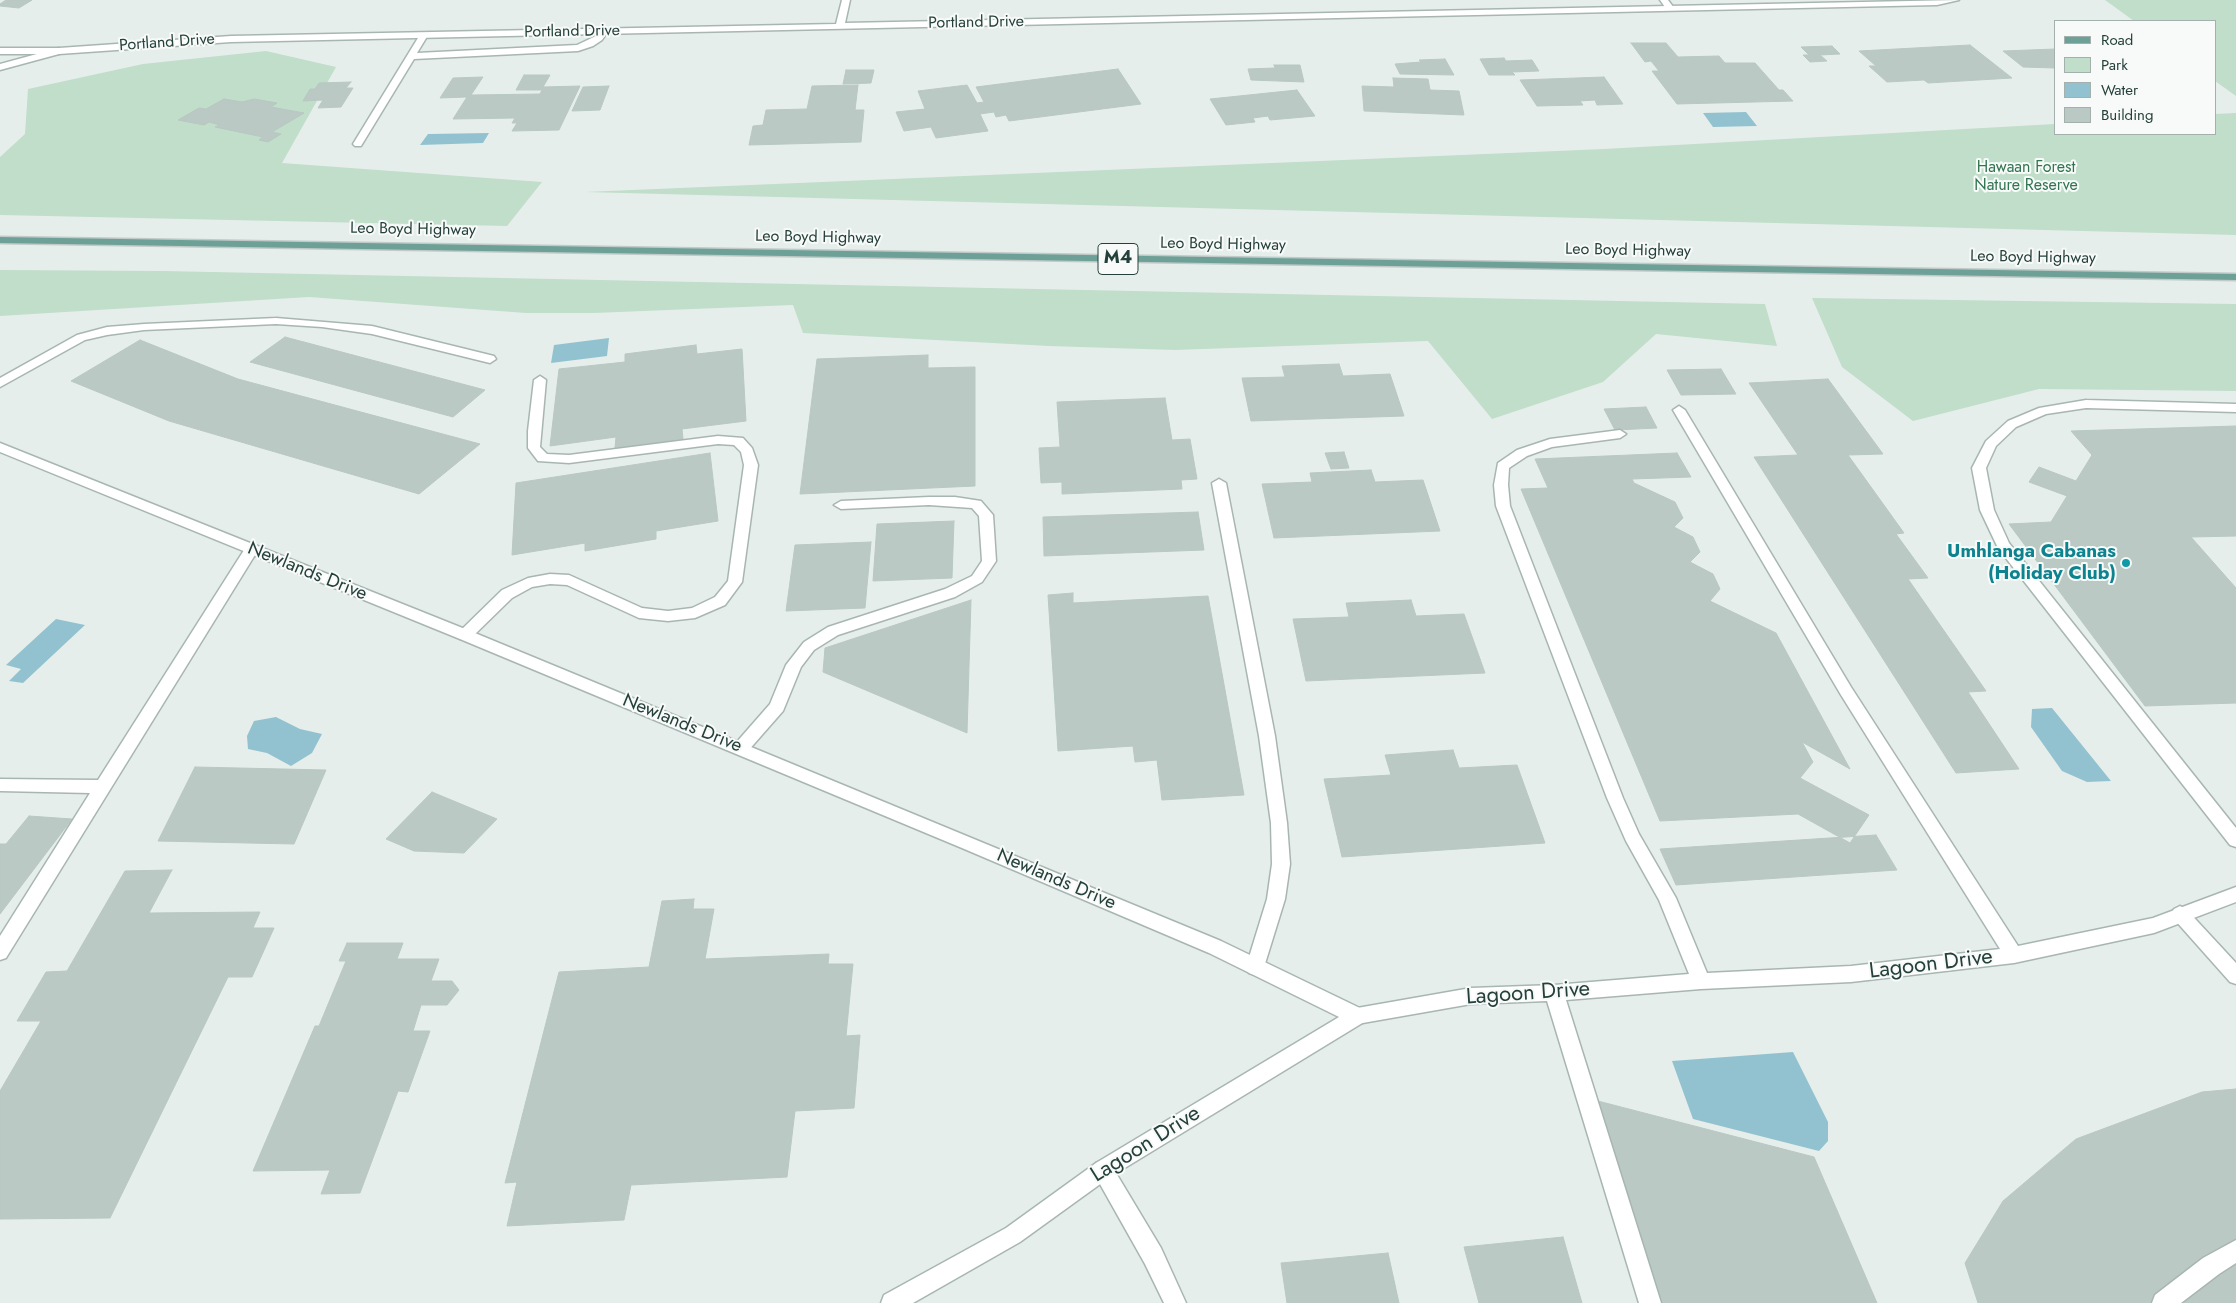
<!DOCTYPE html>
<html>
<head>
<meta charset="utf-8">
<style>
  body { margin:0 }
  #map { position:relative; width:2236px; height:1303px; overflow:hidden; background:#e6eeeb; font-family:Jost,sans-serif }
  canvas { display:block }
  .legend { position:absolute; left:2054px; top:20px; width:162px; height:115px; box-sizing:border-box; background:#f7faf9; border:1px solid #a3b0ad; margin:0; padding:6px 9px; list-style:none; font-size:15px; color:#25403a }
  .legend li { display:flex; align-items:center; gap:10px; height:25px }
  .legend b { width:25px; border:1px solid #a3b0ad }
</style>
</head>
<body>
<div id="map">
<canvas width="2236" height="1303"></canvas>
<ul class="legend">
<li><b style="height:6px;background:#6da197"></b>Road</li>
<li><b style="height:14px;background:#c0deca"></b>Park</li>
<li><b style="height:14px;background:#92c2cf"></b>Water</li>
<li><b style="height:14px;background:#bbc9c4"></b>Building</li>
</ul>
</div>
<script>
const g = document.querySelector('canvas').getContext('2d');
g.lineJoin = 'round';
function fill(path, color) { g.fillStyle = color; g.fill(path, 'evenodd'); }
const poly = rows => new Path2D(rows.map(r => 'M' + r).join(''));
function stroke(path, color, width, dash) { g.strokeStyle = color; g.lineWidth = width; g.lineCap = dash ? 'butt' : 'round'; g.setLineDash(dash || []); g.stroke(path); }
function write(font, color, halo, rows, align = 'center') {
  g.font = font + ' Jost,sans-serif'; g.lineWidth = 4; g.setLineDash([]); g.textBaseline = 'middle'; g.strokeStyle = halo; g.fillStyle = color; for (const [text, x, y, turn = 0] of rows) {
    g.save(); g.translate(x, y); g.rotate((+turn || 0) * Math.PI / 180); g.textAlign = isNaN(turn) ? turn : align; if (halo) g.strokeText(text, 0, 0); g.fillText(text, 0, 0); g.restore();
  }
}
fill(poly([
  [2105,0,2236,0,2236,96,2215,81,2215,21,2134,21],
  [266,51,336,67,282,163,542,182,507,226,0,215,0,157,25,134,28,89,143,64],
  [2236,113,2236,235,585,192,1604,149,2055,124,2055,134,2215,134,2215,114],
  [0,270,164,271,1765,304,1777,346,1656,334,1603,382,1492,419,1428,341,1175,350,1049,346,803,333,793,305,594,313,526,313,309,297,0,316],
  [1812,298,2236,304,2236,391,2039,389,1913,421,1842,367]
]), '#c0deca');
fill(poly([
  [1746,112,1757,126,1713,127,1703,113],
  [489,133,483,143,420,145,428,134],
  [609,338,607,356,551,363,554,345],
  [56,619,85,625,23,683,9,681,21,669,6,665],
  [2052,708,2111,781,2087,782,2062,771,2031,727,2032,709],
  [276,717,300,729,322,734,312,753,291,766,267,753,248,749,247,736,254,721],
  [1793,1052,1828,1122,1828,1141,1819,1151,1693,1119,1672,1061]
]), '#92c2cf');
const building = poly([
  [6,0,32,0,19,8,0,6,0,4,6,0],
  [1631,43,1666,43,1678,57,1719,56,1725,63,1755,63,1779,90,1783,90,1793,101,1677,104,1652,71,1659,71,1651,61,1645,62,1631,43],
  [1970,45,2012,78,1928,83,1924,80,1887,82,1869,66,1876,66,1859,51,1970,45],
  [1832,46,1840,54,1820,55,1827,61,1810,62,1803,55,1809,55,1801,47,1832,46],
  [2055,49,2055,68,2023,67,2003,51,2055,49],
  [1504,58,1506,61,1532,60,1539,71,1512,72,1515,75,1489,75,1480,59,1504,58],
  [1445,59,1454,75,1400,74,1395,64,1421,62,1419,60,1445,59],
  [1274,65,1300,65,1304,82,1251,80,1248,69,1275,68,1274,65],
  [1118,69,1141,104,1009,121,1006,115,996,117,994,112,980,114,988,131,936,138,931,127,904,131,896,112,925,109,918,91,967,85,977,103,984,102,976,87,1118,69],
  [846,70,874,70,871,83,843,84,846,70],
  [524,75,550,75,543,87,580,86,559,130,512,131,517,123,512,123,515,118,453,119,467,97,440,98,453,78,483,77,471,95,540,94,542,90,516,90,524,75],
  [1604,77,1623,104,1597,105,1595,100,1580,101,1583,105,1537,106,1520,80,1604,77],
  [1393,78,1428,79,1430,90,1459,91,1464,115,1364,111,1362,86,1394,87,1393,78],
  [351,82,346,88,353,88,341,107,318,108,323,100,303,101,310,89,315,89,319,83,351,82],
  [858,85,855,110,864,110,861,142,749,145,753,126,763,125,766,110,807,109,812,86,858,85],
  [609,86,600,110,572,111,583,87,609,86],
  [1297,90,1315,116,1270,120,1268,116,1253,118,1255,122,1226,125,1210,99,1297,90],
  [224,99,242,102,254,99,277,103,271,107,304,113,272,132,281,134,268,142,259,140,263,137,215,127,220,125,209,122,204,125,178,120,199,108,206,109,224,99],
  [285,337,485,390,453,417,250,362,285,337],
  [140,340,238,379,480,444,419,494,169,421,71,381,140,340],
  [696,345,697,354,742,349,746,421,682,429,683,439,615,448,616,437,550,446,559,369,625,362,625,354,696,345],
  [928,355,928,368,975,367,975,486,800,494,817,359,928,355],
  [1339,364,1343,376,1390,374,1404,416,1251,421,1242,378,1285,377,1282,366,1339,364],
  [1721,369,1736,394,1681,395,1667,370,1721,369],
  [1828,379,1883,454,1848,455,1904,533,1896,534,1928,578,1908,579,1986,691,1968,692,2019,769,1956,773,1754,457,1798,455,1749,383,1828,379],
  [1165,398,1172,440,1190,439,1197,479,1181,480,1182,489,1062,494,1062,482,1041,483,1039,448,1060,447,1057,402,1165,398],
  [1646,407,1657,428,1615,430,1604,409,1646,407],
  [2236,426,2236,536,2191,537,2236,588,2236,703,2145,706,2009,524,2051,522,2067,496,2029,482,2039,467,2076,481,2092,455,2071,431,2236,426],
  [1344,452,1349,468,1331,469,1325,453,1344,452],
  [710,453,718,521,656,531,656,539,585,551,585,543,512,555,516,483,710,453],
  [1677,453,1691,477,1632,479,1634,483,1675,502,1683,518,1674,527,1693,537,1700,552,1690,562,1713,574,1720,589,1710,601,1776,633,1850,769,1802,742,1813,762,1800,778,1869,815,1850,843,1798,814,1660,821,1521,489,1548,488,1535,459,1677,453],
  [1371,470,1375,482,1423,480,1440,531,1274,538,1262,484,1312,482,1310,473,1371,470],
  [1198,512,1204,550,1044,556,1043,517,1198,512],
  [954,521,952,578,873,581,877,524,954,521],
  [871,542,865,608,786,611,795,545,871,542],
  [1073,593,1073,603,1208,596,1244,795,1162,800,1157,760,1135,762,1133,746,1058,751,1048,595,1073,593],
  [971,600,967,733,823,672,825,648,971,600],
  [1411,600,1416,616,1464,614,1485,673,1306,681,1293,619,1349,617,1346,603,1411,600],
  [1453,750,1459,768,1517,765,1545,843,1342,857,1324,779,1391,775,1385,755,1453,750],
  [195,767,326,770,294,844,158,841,195,767],
  [432,792,497,819,464,853,414,851,386,839,432,792],
  [29,816,72,819,0,914,0,844,6,844,29,816],
  [1876,835,1897,870,1676,885,1660,849,1876,835],
  [172,870,149,913,260,912,253,928,274,928,252,977,228,977,110,1218,0,1219,0,1091,41,1021,17,1021,46,972,67,971,125,871,172,870],
  [694,899,693,909,714,909,705,959,829,954,828,964,853,964,846,1036,860,1035,854,1108,795,1111,787,1177,631,1185,624,1220,507,1226,517,1182,505,1183,559,972,649,967,662,901,694,899],
  [347,943,403,943,397,959,439,959,431,981,452,981,459,990,447,1005,421,1005,413,1031,430,1031,408,1092,398,1091,360,1193,321,1194,330,1170,253,1171,315,1026,319,1026,346,961,339,961,347,943],
  [2236,1089,2236,1303,1978,1303,1965,1263,2003,1201,2076,1139,2202,1092,2236,1089],
  [1594,1100,1814,1157,1877,1303,1659,1303,1594,1100],
  [1563,1237,1582,1303,1479,1303,1464,1247,1563,1237],
  [1388,1253,1399,1303,1287,1303,1281,1263,1388,1253]
]);
fill(building, '#bbc9c4');
stroke(building, '#b8c8c2', 1);
const service = poly([
  [1660,0,1668,0,1674,8,1667,10,1660,0],
  [601,29,608,31,602,40,593,46,578,51,414,59,361,146,355,146,353,144,421,33,428,35,417,53,577,45,596,36,601,29],
  [2086,400,2236,404,2236,412,2086,408,2046,414,2016,427,1996,446,1986,468,1994,510,2009,543,2236,828,2236,847,2230,845,1998,548,1980,510,1972,468,1986,441,2008,421,2039,408,2086,400],
  [2180,906,2186,909,2236,963,2236,984,2230,982,2174,919,2171,914,2174,909,2180,906],
  [2236,1240,2236,1263,2219,1274,2181,1303,2152,1303,2155,1295,2203,1258,2236,1240]
]);
const minor = poly([
  [842,0,850,0,845,23,1959,0,1937,5,231,42,59,54,0,70,0,64,59,48,231,36,836,24,842,0],
  [276,318,372,326,494,356,496,359,490,363,372,334,322,327,276,324,144,330,107,335,85,340,0,387,0,378,77,335,107,327,144,324,276,318],
  [540,376,546,380,540,447,547,454,569,455,718,436,743,438,752,448,758,465,742,582,725,605,695,618,668,621,639,618,567,585,550,584,532,587,512,598,470,639,460,639,458,635,460,631,502,590,528,578,550,574,569,575,642,608,668,611,692,608,715,597,728,581,744,465,741,452,734,445,718,444,569,463,538,461,528,448,528,431,534,380,540,376],
  [1679,406,1685,410,1851,687,2018,946,2153,918,2236,887,2236,902,2154,933,2014,963,1851,982,1701,989,1566,1000,1661,1303,1639,1303,1547,1001,1471,1004,1357,1024,1350,1022,1348,1016,1350,1010,1357,1008,1471,988,1554,985,1689,974,1659,900,1626,841,1607,798,1496,506,1494,485,1498,463,1517,450,1550,439,1620,430,1626,434,1620,438,1552,447,1527,456,1509,468,1508,485,1510,506,1623,798,1639,834,1676,898,1707,973,1851,966,2000,949,1841,695,1673,410,1679,406],
  [1219,479,1226,483,1275,736,1287,823,1290,864,1285,899,1264,967,1261,973,1255,975,1249,973,1246,967,1267,899,1272,864,1271,823,1259,736,1212,483,1219,479],
  [929,497,955,497,981,501,993,515,996,561,982,582,955,597,838,635,814,650,801,667,783,711,747,752,741,754,735,752,733,748,735,744,770,704,786,665,804,642,828,627,945,589,972,576,982,561,979,516,972,508,929,505,841,509,834,505,841,501,929,497],
  [251,545,256,547,258,550,6,958,0,960,0,936,90,793,0,791,0,779,98,780,246,547,251,545],
  [1103,1160,1110,1163,1161,1248,1186,1303,1164,1303,1145,1264,1096,1177,1093,1170,1096,1163,1103,1160]
]);
const tertiary = poly([
  [0,48,59,48,63,51,59,54,0,54,0,48],
  [0,443,470,631,1221,941,1364,1010,1366,1016,1364,1022,1110,1177,1020,1242,913,1303,881,1303,884,1295,1006,1228,1096,1163,1339,1017,1209,953,962,848,460,639,0,452,0,443]
]);
const primary = poly([
  [0,237,2236,274,2236,280,0,243,0,237]
]);
stroke(service, '#a8b6b2', 3);
stroke(minor, '#a8b6b2', 3);
stroke(tertiary, '#a8b6b2', 3);
stroke(primary, '#c2cac8', 3);
fill(service, '#fff');
fill(minor, '#fff');
fill(tertiary, '#fff');
fill(primary, '#6da197');
for (const [x, y, r, color] of [
  [2126,563,5,"#0f9aa8"]
]) { const dot = new Path2D(); dot.arc(x, y, r, 0, 2 * Math.PI); g.fillStyle = color; g.fill(dot); stroke(dot, '#f7faf9', 2); }
write('16px', '#25403a', '#f7faf9', [
  ["Portland Drive",976,23,-1],
  ["Portland Drive",572,32,-1],
  ["Portland Drive",167,43,-4],
  ["Leo Boyd Highway",413,230,1],
  ["Leo Boyd Highway",818,238,1],
  ["Leo Boyd Highway",1223,245,1],
  ["Leo Boyd Highway",1628,251,1],
  ["Leo Boyd Highway",2033,258,1]
]);
write('16px', '#317550', '#f7faf9', [
  ["Hawaan Forest",2026,168],
  ["Nature Reserve",2026,186]
]);
for (const [x, y, w] of [
  [1118,259,40]
]) { const box = new Path2D(); box.roundRect(x - w / 2, y - 15.5, w, 31, 4); g.fillStyle = '#f7faf9'; g.fill(box); stroke(box, '#25403a', 1); }
write('bold 18px', '#25403a', null, [
  ["M4",1118,259]
]);
write('bold 19px', '#0d838f', '#f7faf9', [
  ["Umhlanga Cabanas",2116,552],
  ["(Holiday Club)",2116,574]
], 'right');
write('19px', '#25403a', '#f7faf9', [
  ["Newlands Drive",307,572,22],
  ["Newlands Drive",682,724,22],
  ["Newlands Drive",1056,880,23]
]);
write('22px', '#25403a', '#f7faf9', [
  ["Lagoon Drive",1931,965,-7],
  ["Lagoon Drive",1528,994,-4],
  ["Lagoon Drive",1146,1145,-32]
]);
</script>
</body>
</html>
